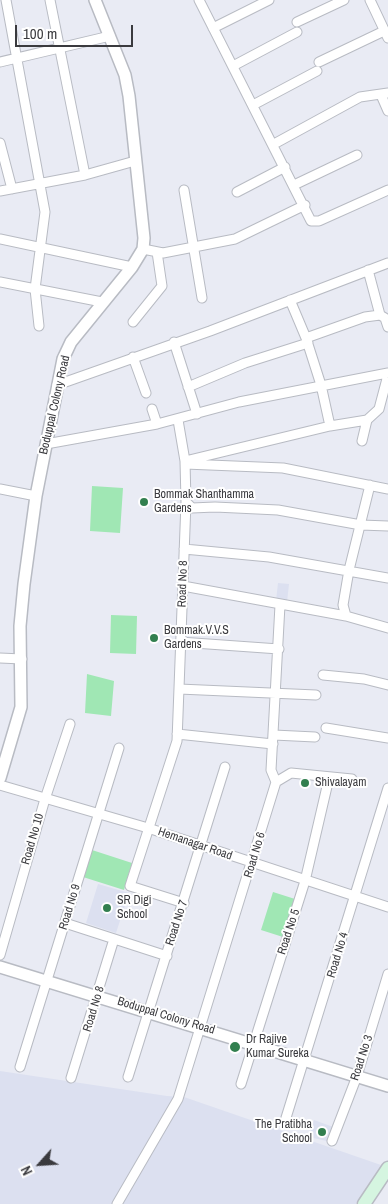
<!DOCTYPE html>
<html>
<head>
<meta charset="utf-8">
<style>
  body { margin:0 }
  #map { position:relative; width:388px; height:1204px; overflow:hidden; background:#e9ebf4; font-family:"Archivo Narrow",sans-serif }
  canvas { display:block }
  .north { position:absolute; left:15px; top:1139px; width:50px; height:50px; -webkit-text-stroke:4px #fff; paint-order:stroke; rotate:244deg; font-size:14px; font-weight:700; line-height:20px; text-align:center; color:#3a3a3e }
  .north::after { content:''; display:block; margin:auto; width:18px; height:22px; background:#3a3a3e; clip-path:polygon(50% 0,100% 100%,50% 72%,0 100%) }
  .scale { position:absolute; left:15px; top:25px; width:118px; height:22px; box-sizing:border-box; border:2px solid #3a3a3e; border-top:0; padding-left:6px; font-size:15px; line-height:18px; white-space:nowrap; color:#3a3a3e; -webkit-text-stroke:4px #fff; paint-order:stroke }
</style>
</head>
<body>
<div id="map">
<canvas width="388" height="1204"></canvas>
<div class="north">N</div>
<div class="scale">100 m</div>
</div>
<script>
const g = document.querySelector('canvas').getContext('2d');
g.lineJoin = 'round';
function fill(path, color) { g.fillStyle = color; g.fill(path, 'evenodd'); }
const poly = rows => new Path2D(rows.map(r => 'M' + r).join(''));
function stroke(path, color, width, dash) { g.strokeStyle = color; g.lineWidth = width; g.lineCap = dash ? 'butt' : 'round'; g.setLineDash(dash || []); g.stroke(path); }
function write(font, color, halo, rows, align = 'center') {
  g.font = font + ' "Archivo Narrow",sans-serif'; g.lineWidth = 4; g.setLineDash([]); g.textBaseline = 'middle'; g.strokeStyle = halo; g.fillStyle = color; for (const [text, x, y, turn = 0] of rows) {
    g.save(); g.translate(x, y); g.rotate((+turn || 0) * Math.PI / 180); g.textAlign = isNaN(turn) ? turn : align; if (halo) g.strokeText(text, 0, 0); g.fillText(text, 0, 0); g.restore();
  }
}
fill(poly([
  [278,583,289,584,287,602,276,601],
  [98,884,129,893,116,933,86,923],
  [0,1071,167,1096,184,1097,381,1165,356,1204,0,1204],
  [314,1120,336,1128,331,1142,309,1137]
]), '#dce0f0');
fill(poly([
  [92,486,123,488,120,533,90,531],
  [111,615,137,616,136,654,110,653],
  [87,674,114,681,111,716,85,713],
  [92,850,132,863,124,890,83,877],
  [273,892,295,899,283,937,261,930]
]), '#a0e7b4');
const minor = poly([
  [6,0,45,212,35,289,39,326],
  [50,0,85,175],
  [199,0,311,221,319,221,388,190],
  [370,0,388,38],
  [297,22,344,0],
  [213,28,269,0],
  [0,62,110,36],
  [319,62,384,31],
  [233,66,297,32],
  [381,95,388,111],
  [253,105,317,71],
  [0,143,12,189],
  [274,144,360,97,388,93],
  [294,185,357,155],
  [184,190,202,298],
  [0,191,85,175,135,161],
  [237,192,285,167],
  [0,239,132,267],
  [143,249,163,253,235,239,305,205],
  [368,270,380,315,385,318,388,327],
  [0,282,102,302],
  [290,300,306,338,321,385,330,426],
  [133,322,162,286,157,252],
  [306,338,365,317,380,315],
  [174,342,197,414],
  [133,357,146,393],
  [57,385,210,331,388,263],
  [188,387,245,363,308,343],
  [152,409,157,424],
  [178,420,185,461],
  [362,441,367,420,379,409,388,375],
  [46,444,157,424,239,402,388,373],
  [185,464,283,468,388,489],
  [0,489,36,496],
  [186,502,192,508,215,507,278,510,361,525,388,526],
  [184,549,269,557,388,578],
  [183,586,346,616,388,628],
  [346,616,343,605,349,570,370,485],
  [180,642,279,649],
  [0,658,22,659],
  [323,675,364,679,388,685],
  [179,689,316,695],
  [326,728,388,738],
  [177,734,273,744],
  [274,735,315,737],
  [276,782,291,773,352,779],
  [0,785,148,828,388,907],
  [184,903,130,886,177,741,186,502,185,461,330,426,367,420],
  [65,923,167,956],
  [0,955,45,799,70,724],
  [20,1067,119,748],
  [128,1077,225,767],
  [71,1078,114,939],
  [241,1084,305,881,329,778],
  [285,1121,388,788],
  [332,1141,357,1076,388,974],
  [117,1204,178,1099,276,782,271,770,280,605]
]);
const tertiary = poly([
  [0,778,21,707,20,626,24,584,36,496,63,359,71,342,132,267,143,249,144,238,129,96,125,75,95,0],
  [0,967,388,1086]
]);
const secondary = poly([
  [364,1204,388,1168]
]);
stroke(minor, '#b8bbc3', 11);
stroke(tertiary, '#b8bbc3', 14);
stroke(secondary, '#b8bbc3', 15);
stroke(minor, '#fff', 9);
stroke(tertiary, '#fff', 11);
stroke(secondary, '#d5f5e0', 12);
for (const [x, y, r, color] of [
  [144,502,5,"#327f4f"],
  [154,638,5,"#327f4f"],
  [305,783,5,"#327f4f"],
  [107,908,5,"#327f4f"],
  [235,1047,6,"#327f4f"],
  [322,1132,5,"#327f4f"]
]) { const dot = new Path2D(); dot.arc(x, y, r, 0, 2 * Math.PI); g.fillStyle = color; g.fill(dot); stroke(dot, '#fff', 2); }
write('12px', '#3a3a3e', '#fff', [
  ["Boduppal Colony Road",55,405,-77],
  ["Road No 8",183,584,-88],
  ["Road No 10",33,839,-74],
  ["Hemanagar Road",195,844,19],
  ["Road No 6",255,855,-73],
  ["Road No 9",70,907,-73],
  ["Road No 7",177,923,-72],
  ["Road No 5",289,932,-72],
  ["Road No 4",338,955,-73],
  ["Road No 8",94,1009,-73],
  ["Boduppal Colony Road",166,1016,17],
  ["Road No 3",362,1058,-72]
]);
write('12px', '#3a3a3e', '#fff', [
  ["Bommak Shanthamma",154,495],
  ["Gardens",154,509],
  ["Bommak.V.V.S",164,631],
  ["Gardens",164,645],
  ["Shivalayam",315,783],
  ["SR Digi",117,901],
  ["School",117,915],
  ["Dr Rajive",246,1040],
  ["Kumar Sureka",246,1054],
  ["The Pratibha",312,1125,"right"],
  ["School",312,1139,"right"]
], 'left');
</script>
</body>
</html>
